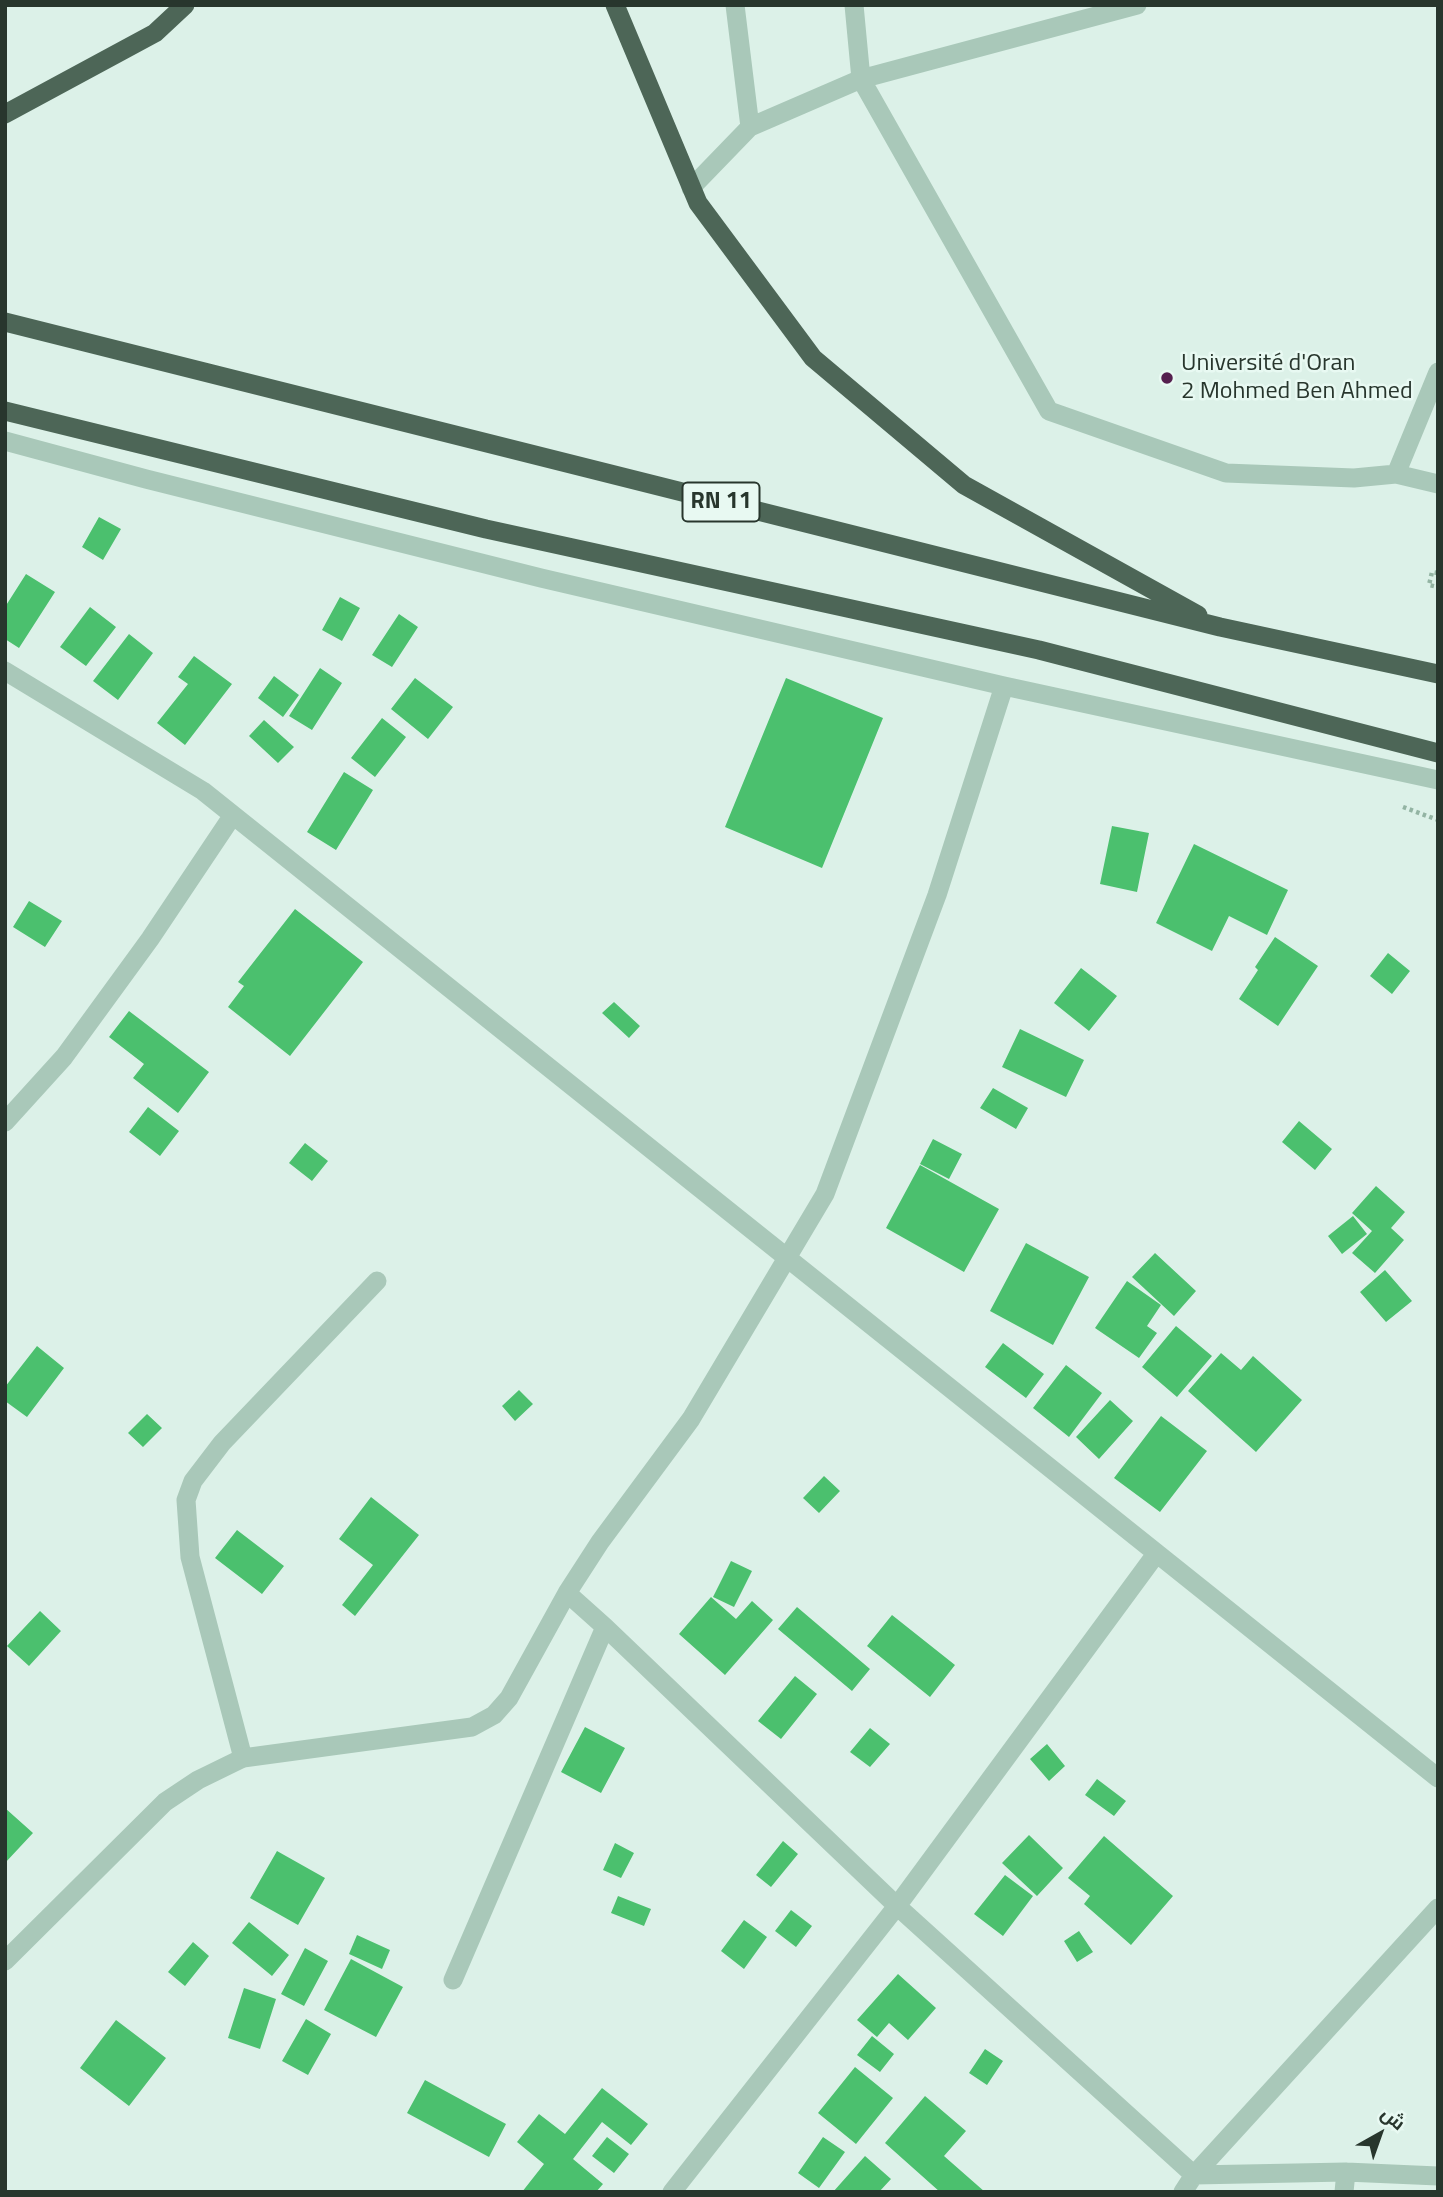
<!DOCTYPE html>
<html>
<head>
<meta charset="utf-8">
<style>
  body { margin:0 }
  #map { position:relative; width:1443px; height:2197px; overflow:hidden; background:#dcf1e8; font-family:"Titillium Web",Cairo,sans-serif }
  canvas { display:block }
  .frame { position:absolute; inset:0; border:7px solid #28362d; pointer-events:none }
  .north { position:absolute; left:1345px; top:2099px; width:70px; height:70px; -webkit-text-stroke:5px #e8f9f2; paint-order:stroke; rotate:40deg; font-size:19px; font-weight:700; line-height:28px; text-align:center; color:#28362d }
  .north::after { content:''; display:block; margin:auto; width:24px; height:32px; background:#28362d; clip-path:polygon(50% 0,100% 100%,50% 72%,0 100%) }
</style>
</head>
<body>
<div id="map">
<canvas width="1443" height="2197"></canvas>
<div class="frame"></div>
<div class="north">ش</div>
</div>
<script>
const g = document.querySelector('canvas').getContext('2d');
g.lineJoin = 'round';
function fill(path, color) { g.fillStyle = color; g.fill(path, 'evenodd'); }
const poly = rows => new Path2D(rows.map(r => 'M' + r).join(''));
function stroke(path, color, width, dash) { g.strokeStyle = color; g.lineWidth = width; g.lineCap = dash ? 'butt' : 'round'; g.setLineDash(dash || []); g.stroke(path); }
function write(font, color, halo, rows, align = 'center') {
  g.font = font + ' "Titillium Web",sans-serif'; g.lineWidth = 5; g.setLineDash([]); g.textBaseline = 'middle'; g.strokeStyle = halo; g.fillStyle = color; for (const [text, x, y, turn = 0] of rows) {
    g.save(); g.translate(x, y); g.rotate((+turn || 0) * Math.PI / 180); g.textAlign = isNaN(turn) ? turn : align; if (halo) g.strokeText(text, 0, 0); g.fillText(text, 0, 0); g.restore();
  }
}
fill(poly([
  [99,517,121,529,103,560,82,547],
  [26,574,55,592,19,648,5,639,5,607],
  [340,597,360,608,342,641,322,630],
  [90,607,116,627,86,666,60,647],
  [399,614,418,627,392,667,372,655],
  [129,634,153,653,118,700,93,681],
  [194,656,232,684,185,745,157,723,188,684,178,677],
  [320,668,342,683,312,730,289,716],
  [274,676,299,695,283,717,258,698],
  [415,678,453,707,428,739,391,709],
  [786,678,883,718,822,868,725,827],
  [382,718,406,737,375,777,351,758],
  [264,720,294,747,278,763,249,736],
  [344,772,373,790,336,850,307,832],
  [1112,826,1149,833,1137,892,1100,884],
  [1194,844,1288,890,1267,935,1229,916,1212,951,1156,923],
  [29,901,62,921,45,947,13,927],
  [295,909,363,962,290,1056,228,1007,244,986,238,982],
  [1275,937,1318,966,1278,1026,1239,999,1258,970,1255,967],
  [1388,953,1410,971,1392,994,1370,976],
  [1081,968,1117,996,1089,1031,1054,1003],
  [614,1002,640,1026,629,1038,602,1013],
  [129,1011,209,1072,178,1113,133,1078,144,1064,109,1037],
  [1020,1029,1084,1060,1066,1097,1002,1067],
  [993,1088,1028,1108,1016,1129,980,1108],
  [148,1107,179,1131,160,1156,129,1132],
  [1299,1121,1332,1149,1315,1170,1282,1142],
  [933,1139,962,1154,949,1179,920,1164],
  [305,1143,328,1161,312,1181,289,1163],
  [920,1165,999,1209,964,1272,886,1228],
  [1376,1186,1405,1212,1391,1228,1404,1240,1375,1273,1352,1253,1372,1231,1352,1213],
  [1353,1216,1367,1234,1342,1254,1328,1236],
  [1026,1243,1089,1277,1053,1345,990,1311],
  [1155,1253,1196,1291,1174,1316,1132,1277],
  [1385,1270,1412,1301,1386,1322,1360,1292],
  [1127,1281,1161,1305,1147,1326,1157,1333,1139,1358,1095,1328],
  [1176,1326,1212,1356,1177,1397,1142,1367],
  [1003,1343,1044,1374,1026,1398,985,1367],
  [37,1346,64,1368,27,1417,5,1401,5,1387],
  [1221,1353,1241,1370,1253,1356,1302,1400,1256,1452,1188,1391],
  [1066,1365,1102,1393,1069,1437,1033,1408],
  [519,1390,533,1404,515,1421,502,1406],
  [1110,1400,1133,1421,1099,1459,1076,1437],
  [147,1414,162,1428,143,1447,128,1433],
  [1161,1416,1207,1451,1160,1512,1114,1478],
  [824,1476,840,1491,819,1513,803,1498],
  [371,1497,419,1535,355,1616,342,1605,373,1565,339,1539],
  [237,1530,284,1566,262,1594,215,1558],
  [731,1561,752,1571,734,1607,713,1597],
  [711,1597,736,1619,752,1601,773,1620,725,1675,679,1634],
  [797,1607,870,1669,852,1691,778,1629],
  [40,1611,61,1631,29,1666,7,1646],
  [892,1615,955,1665,930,1697,867,1646],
  [795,1676,817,1694,781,1739,758,1721],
  [585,1727,625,1748,601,1793,561,1772],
  [870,1728,890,1744,870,1767,850,1752],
  [1047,1744,1065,1766,1049,1781,1030,1759],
  [1097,1779,1126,1801,1114,1816,1085,1795],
  [5,1808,33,1833,5,1863],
  [1029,1835,1063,1868,1037,1896,1002,1863],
  [1104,1836,1173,1896,1131,1945,1084,1904,1090,1896,1068,1878],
  [783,1841,798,1854,771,1887,756,1875],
  [615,1843,634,1853,621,1878,603,1870],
  [277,1851,325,1878,298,1925,250,1898],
  [1005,1875,1033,1896,1003,1936,974,1914],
  [618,1896,651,1909,644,1926,611,1913],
  [791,1910,812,1926,796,1947,775,1931],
  [744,1920,767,1937,744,1969,721,1951],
  [249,1922,289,1955,272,1976,232,1943],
  [1079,1931,1093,1952,1077,1962,1064,1941],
  [357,1935,390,1950,382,1969,349,1954],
  [193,1942,209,1956,185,1986,168,1972],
  [305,1948,328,1961,304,2006,281,1994],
  [351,1959,403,1987,376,2037,324,2010],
  [898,1974,936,2008,908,2040,889,2023,877,2037,857,2020],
  [244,1988,276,1999,260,2049,228,2038],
  [306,2019,331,2034,308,2075,282,2061],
  [116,2020,166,2058,129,2106,80,2068],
  [872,2036,894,2054,880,2072,857,2055],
  [985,2049,1003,2061,987,2085,969,2073],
  [855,2067,893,2098,856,2144,818,2113],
  [425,2080,506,2124,489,2157,407,2113],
  [602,2088,648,2124,631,2145,602,2122,573,2159,603,2184,596,2192,522,2192,544,2164,517,2142,539,2114,565,2134],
  [925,2096,966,2131,944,2156,985,2192,940,2192,885,2143],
  [607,2137,629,2154,614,2173,592,2156],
  [823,2137,845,2152,819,2188,798,2173],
  [865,2156,891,2179,879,2192,833,2192]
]), '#4bc06e');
stroke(poly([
  [1438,573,1432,572,1429,585,1438,587],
  [1403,807,1438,820]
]), '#93b4a3', 4.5, [3.5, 3.5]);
stroke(poly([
  [735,5,750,127],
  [854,5,861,79,1049,411,1226,473,1354,478,1396,474],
  [691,188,750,127,861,79,1137,5],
  [1438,372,1396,474,1438,484],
  [243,1758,190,1557,186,1500,193,1481,222,1443,377,1281]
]), '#a9c8b9', 19);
stroke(poly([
  [5,441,146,479,541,578,1004,686,1438,780],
  [5,671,203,791,1438,1778],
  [5,1122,64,1057,150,939,233,815],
  [567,1593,605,1627,897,1906,1194,2175,1438,1908],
  [5,1961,165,1802,198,1780,243,1758,472,1727,494,1715,509,1698,567,1593,600,1542,691,1419,825,1194,937,895,1004,686],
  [453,1980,605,1627],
  [672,2192,897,1906,1156,1554],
  [1183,2192,1194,2175,1346,2172,1438,2176],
  [1344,2192,1346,2172]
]), '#a9c8b9', 19);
stroke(poly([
  [615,5,698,203,813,358,964,485,1198,615],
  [5,114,155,33,185,5],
  [5,322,1220,627,1438,674],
  [5,411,486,529,1039,650,1438,753]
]), '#4d6657', 19);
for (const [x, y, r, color] of [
  [1167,378,7,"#55204f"]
]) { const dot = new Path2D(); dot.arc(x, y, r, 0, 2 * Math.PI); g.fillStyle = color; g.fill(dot); stroke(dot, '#e8f9f2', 2.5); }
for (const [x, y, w] of [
  [721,502,77]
]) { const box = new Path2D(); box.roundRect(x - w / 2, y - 19.5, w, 39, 5); g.fillStyle = '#e8f9f2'; g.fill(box); stroke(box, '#28362d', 2); }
write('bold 23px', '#28362d', null, [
  ["RN 11",721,502]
]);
write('24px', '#28362d', '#e8f9f2', [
  ["Université d'Oran",1181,364],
  ["2 Mohmed Ben Ahmed",1181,392]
], 'left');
</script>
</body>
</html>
